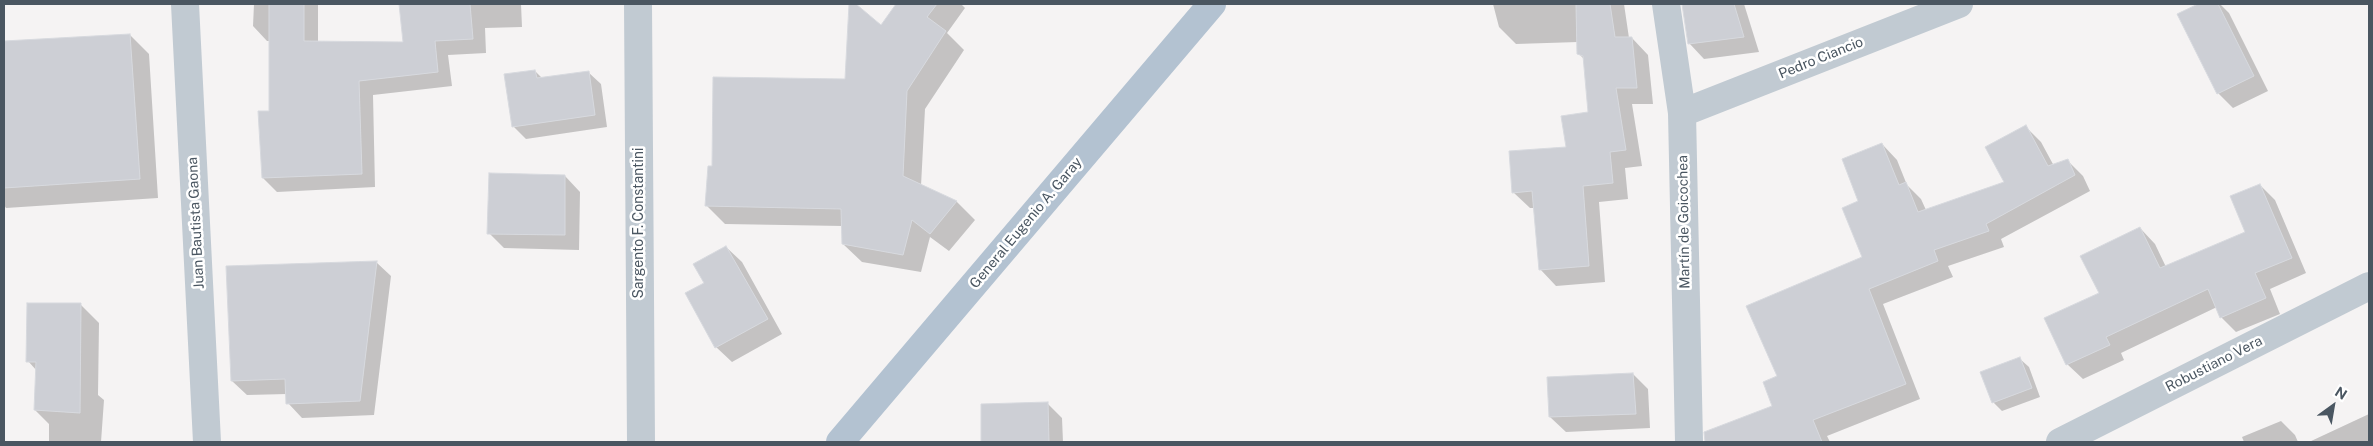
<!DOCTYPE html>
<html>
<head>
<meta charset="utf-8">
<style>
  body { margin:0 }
  #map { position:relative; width:2373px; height:446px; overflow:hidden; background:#f5f3f3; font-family:"Public Sans",sans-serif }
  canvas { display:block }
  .frame { position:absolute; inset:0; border:5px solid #4a5661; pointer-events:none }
  .north { position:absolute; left:2308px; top:381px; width:50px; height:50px; -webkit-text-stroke:4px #fff; paint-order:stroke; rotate:32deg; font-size:14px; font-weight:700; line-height:20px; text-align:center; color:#4a5661 }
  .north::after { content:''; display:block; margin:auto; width:18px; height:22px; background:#4a5661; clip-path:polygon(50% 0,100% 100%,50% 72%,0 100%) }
</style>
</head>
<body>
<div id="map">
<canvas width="2373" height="446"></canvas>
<div class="frame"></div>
<div class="north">N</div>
</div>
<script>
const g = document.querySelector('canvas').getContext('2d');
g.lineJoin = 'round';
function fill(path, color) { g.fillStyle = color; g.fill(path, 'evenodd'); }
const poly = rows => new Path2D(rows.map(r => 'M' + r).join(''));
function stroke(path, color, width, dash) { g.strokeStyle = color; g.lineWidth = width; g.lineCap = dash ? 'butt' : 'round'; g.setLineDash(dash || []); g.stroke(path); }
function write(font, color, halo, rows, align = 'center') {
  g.font = font + ' "Public Sans",sans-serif'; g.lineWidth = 5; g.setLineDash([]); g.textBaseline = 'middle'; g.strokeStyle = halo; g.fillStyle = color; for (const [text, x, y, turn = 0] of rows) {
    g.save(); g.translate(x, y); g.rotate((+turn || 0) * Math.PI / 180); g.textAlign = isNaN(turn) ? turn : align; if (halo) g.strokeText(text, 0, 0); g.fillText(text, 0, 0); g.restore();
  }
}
fill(poly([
  [254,4,318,4,318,42,404,43,401,4,521,4,522,27,485,28,486,53,448,55,452,86,373,95,375,187,277,192,263,178,271,112,271,41,267,41,253,26],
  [850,4,854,4,881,27,898,4,961,4,965,8,947,33,964,50,925,109,921,186,957,202,975,220,949,251,930,237,921,272,862,262,843,244,843,226,725,224,707,206,713,167,846,80],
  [1493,4,1624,4,1629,38,1632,38,1648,55,1653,104,1632,104,1642,166,1625,168,1628,199,1599,202,1605,282,1556,286,1540,269,1535,208,1530,208,1513,192,1567,148,1590,113,1585,60,1578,53,1578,42,1516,44,1499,27],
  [1683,4,1744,4,1759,52,1704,59,1689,43],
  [2201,4,2220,4,2229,13,2268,91,2233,108,2218,93,2178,15],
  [130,35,149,54,158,198,6,208,4,205,4,43],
  [535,71,542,78,588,72,601,84,607,127,526,139,514,127],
  [2026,127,2041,142,2054,166,2068,161,2083,176,2090,191,2001,239,2004,247,1948,266,1953,277,1883,304,1920,399,1827,436,1830,442,1749,442,1740,420,1774,407,1779,377,1864,257,1860,202,1882,144,1897,160,1907,185,1921,199,1926,210,2006,182],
  [565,176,580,192,579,250,504,248,489,233],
  [2260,185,2275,200,2306,273,2270,289,2280,314,2236,332,2221,317,2217,307,2121,353,2124,360,2083,379,2067,364,2100,293,2140,228,2155,244,2166,267,2247,233],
  [726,247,742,262,782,334,732,362,716,347],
  [376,262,391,276,374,415,302,418,288,403,287,394,247,395,232,381],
  [81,305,99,323,98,395,104,400,101,442,49,442,49,424,35,410,37,371,28,361],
  [2020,359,2029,367,2040,397,2002,411,1993,402],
  [1633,374,1648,389,1650,428,1566,432,1550,417],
  [1048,404,1062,418,1063,442,982,442,982,405],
  [2369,414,2369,442,2309,442],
  [2281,421,2295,435,2298,442,2244,442,2242,437]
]), '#0003');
const building = poly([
  [269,4,304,4,304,41,403,42,399,4,470,4,473,39,435,41,438,72,359,81,362,174,262,178,258,111,269,111,269,4],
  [849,4,856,4,881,25,896,4,937,4,927,17,946,31,907,91,903,176,957,201,930,234,912,220,903,255,842,244,841,209,705,206,708,166,712,166,713,77,845,79,849,4],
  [1576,4,1610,4,1615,37,1632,37,1637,88,1616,88,1626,150,1610,152,1613,183,1583,186,1589,266,1539,270,1532,191,1512,193,1509,151,1566,147,1561,116,1588,112,1583,56,1577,54,1576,4],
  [1682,4,1734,4,1744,37,1688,44,1682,4],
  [2198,4,2218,4,2254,76,2217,94,2177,14,2198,4],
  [130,34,140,179,4,188,4,41,130,34],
  [535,70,537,78,589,71,595,115,512,127,504,74,535,70],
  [2026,125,2048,166,2068,159,2075,175,1986,224,1989,231,1934,250,1938,261,1869,289,1906,384,1813,420,1822,442,1705,442,1704,432,1772,406,1763,382,1777,376,1746,306,1862,257,1842,208,1858,201,1842,159,1882,143,1899,185,1906,182,1918,212,2004,182,1985,147,2026,125],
  [489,173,565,175,565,235,487,234,489,173],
  [2260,184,2292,258,2255,273,2266,298,2220,318,2208,289,2106,337,2110,345,2066,365,2044,318,2099,293,2080,256,2140,227,2160,268,2245,232,2230,196,2260,184],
  [726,246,768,319,715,348,685,293,704,283,693,264,726,246],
  [377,261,360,401,286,404,285,379,231,381,226,266,377,261],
  [27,303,81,303,80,413,34,410,36,362,26,362,27,303],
  [2020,357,2032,388,1992,403,1980,372,2020,357],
  [1633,373,1636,414,1549,417,1547,377,1633,373],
  [1048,402,1049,442,981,442,981,404,1048,402]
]);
fill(building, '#cdcfd5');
stroke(building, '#d7d9de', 1);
stroke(poly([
  [185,4,207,442],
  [638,4,641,442],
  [1666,4,1682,113,1689,442],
  [1682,113,1959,4],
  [2060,442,2369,286]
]), '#c1cad2', 28);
stroke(poly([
  [840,442,1212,4]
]), '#b3c2d1', 28);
write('14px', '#4a5661', '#fff', [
  ["Pedro Ciancio",1821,58,-22],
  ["Martín de Goicochea",1684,222,-91],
  ["Juan Bautista Gaona",196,223,-93],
  ["Sargento F. Constantini",639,223,-90],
  ["General Eugenio A. Garay",1026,223,-50],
  ["Robustiano Vera",2214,364,-27]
]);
</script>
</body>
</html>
